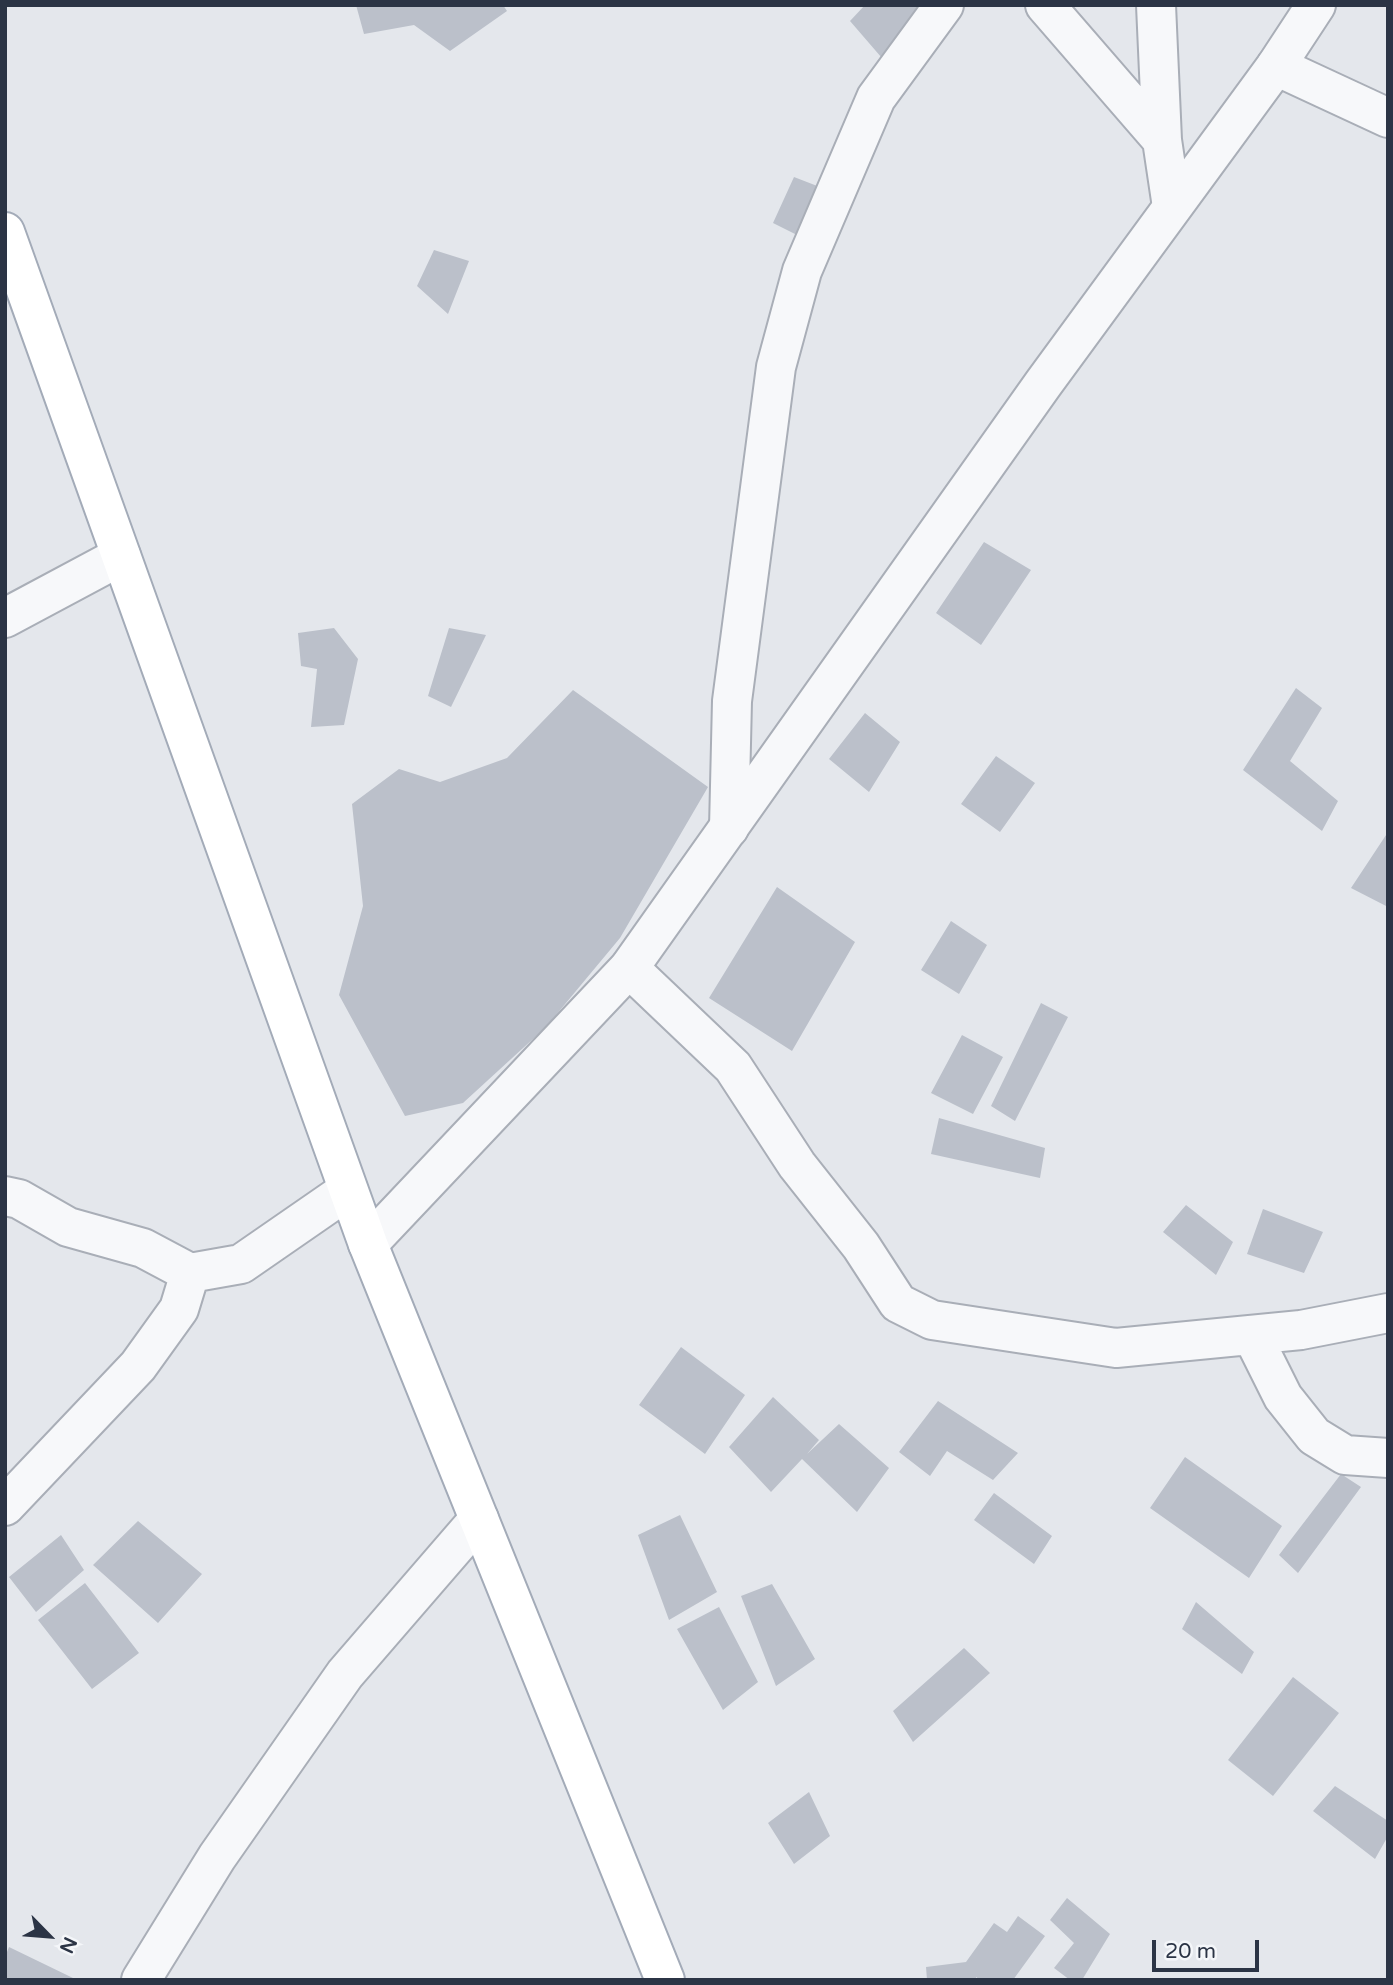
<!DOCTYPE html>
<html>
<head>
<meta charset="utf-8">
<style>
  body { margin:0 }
  #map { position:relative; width:1393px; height:1985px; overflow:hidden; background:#e4e7ec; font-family:"Varela Round",sans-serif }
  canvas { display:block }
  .frame { position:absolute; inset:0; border:7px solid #2b3445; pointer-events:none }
  .north { position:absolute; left:14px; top:1901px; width:70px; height:70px; -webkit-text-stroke:5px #f4f6f9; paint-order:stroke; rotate:115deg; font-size:19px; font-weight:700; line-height:28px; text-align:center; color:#2b3445 }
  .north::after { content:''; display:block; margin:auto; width:24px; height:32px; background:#2b3445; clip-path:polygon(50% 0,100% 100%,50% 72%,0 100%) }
  .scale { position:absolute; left:1152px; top:1940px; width:107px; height:32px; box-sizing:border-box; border:4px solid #2b3445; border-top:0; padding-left:9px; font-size:21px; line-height:24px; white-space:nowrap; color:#2b3445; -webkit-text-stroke:5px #f4f6f9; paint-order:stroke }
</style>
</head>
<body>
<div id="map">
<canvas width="1393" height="1985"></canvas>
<div class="frame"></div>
<div class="north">N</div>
<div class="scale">20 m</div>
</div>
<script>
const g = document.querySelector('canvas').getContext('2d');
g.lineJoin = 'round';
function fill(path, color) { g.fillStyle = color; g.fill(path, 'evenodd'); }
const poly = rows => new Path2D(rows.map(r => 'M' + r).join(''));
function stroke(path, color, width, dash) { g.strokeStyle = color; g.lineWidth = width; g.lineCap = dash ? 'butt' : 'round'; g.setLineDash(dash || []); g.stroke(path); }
fill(poly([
  [356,5,503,5,507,11,450,51,414,25,364,34],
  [865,5,944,5,894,72,850,21],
  [794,177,825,189,813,243,773,223],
  [434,250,469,261,448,314,417,286],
  [984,542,1031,570,981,645,936,613],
  [334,628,358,659,344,725,311,727,317,669,301,666,298,633],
  [449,628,486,635,451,707,428,696],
  [1296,688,1322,708,1290,761,1338,801,1322,831,1243,770],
  [573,690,708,787,620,938,546,1027,463,1103,405,1116,339,995,363,906,352,804,399,769,440,782,507,758],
  [865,713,900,742,869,792,829,759],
  [996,756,1035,783,1000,832,961,804],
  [1388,832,1388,907,1351,888],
  [777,887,855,942,792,1051,709,998],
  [951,921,987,945,959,994,921,970],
  [1041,1003,1068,1017,1015,1121,991,1106],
  [962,1035,1003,1057,973,1114,931,1093],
  [939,1118,1045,1148,1040,1178,931,1154],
  [1186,1205,1233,1242,1216,1275,1163,1232],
  [1263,1209,1323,1232,1304,1273,1247,1254],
  [681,1347,745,1395,705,1454,639,1405],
  [773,1397,819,1440,807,1454,839,1424,889,1468,857,1512,802,1459,771,1492,729,1447],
  [938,1401,1018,1453,993,1480,947,1451,930,1476,899,1452],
  [1185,1457,1282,1526,1249,1578,1150,1508],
  [1341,1474,1361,1487,1298,1573,1279,1555],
  [994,1493,1052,1536,1034,1564,974,1520],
  [680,1515,717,1592,669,1620,638,1535],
  [138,1521,202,1574,158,1623,93,1565],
  [61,1535,84,1570,36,1612,9,1577],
  [85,1583,139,1653,92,1689,38,1620],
  [772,1584,815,1659,776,1686,741,1596],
  [1196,1602,1254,1652,1242,1674,1182,1629],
  [719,1607,758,1682,723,1710,677,1629],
  [964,1648,990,1673,913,1742,893,1711],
  [1293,1677,1339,1713,1273,1796,1228,1760],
  [1335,1786,1388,1821,1388,1836,1375,1859,1313,1811],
  [809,1792,830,1836,794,1864,768,1823],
  [1067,1898,1110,1934,1082,1980,1070,1980,1054,1968,1074,1943,1050,1920],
  [1018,1916,1045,1936,1013,1980,980,1980,976,1977,976,1980,927,1980,926,1967,966,1962,994,1923,1007,1932],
  [9,1947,73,1978,5,1980,5,1957]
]), '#bbc0ca');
const minor = poly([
  [1045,5,1162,140],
  [1156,5,1162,140,1172,207],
  [1276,66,1388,118],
  [5,618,121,556],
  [729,828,732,701,776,367,802,271,876,98,944,5],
  [629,968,733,1067,797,1165,861,1246,898,1303,932,1320,1116,1348,1301,1330,1388,1313],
  [5,1196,19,1199,68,1227,143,1248,190,1273,241,1264,348,1190],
  [1252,1335,1283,1397,1314,1436,1345,1455,1388,1458],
  [5,1506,138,1366,179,1309,190,1273],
  [141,1980,217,1857,345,1674,479,1519]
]);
const tertiary = poly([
  [368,1244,629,968,1043,384,1276,66,1316,5]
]);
const primary = poly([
  [5,232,368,1244,665,1980]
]);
stroke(minor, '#a9aeb7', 42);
stroke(tertiary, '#a9aeb7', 42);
stroke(primary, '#a3abb8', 42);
stroke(minor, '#f7f8fa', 38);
stroke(tertiary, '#f7f8fa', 38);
stroke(primary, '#fff', 38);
</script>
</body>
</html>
